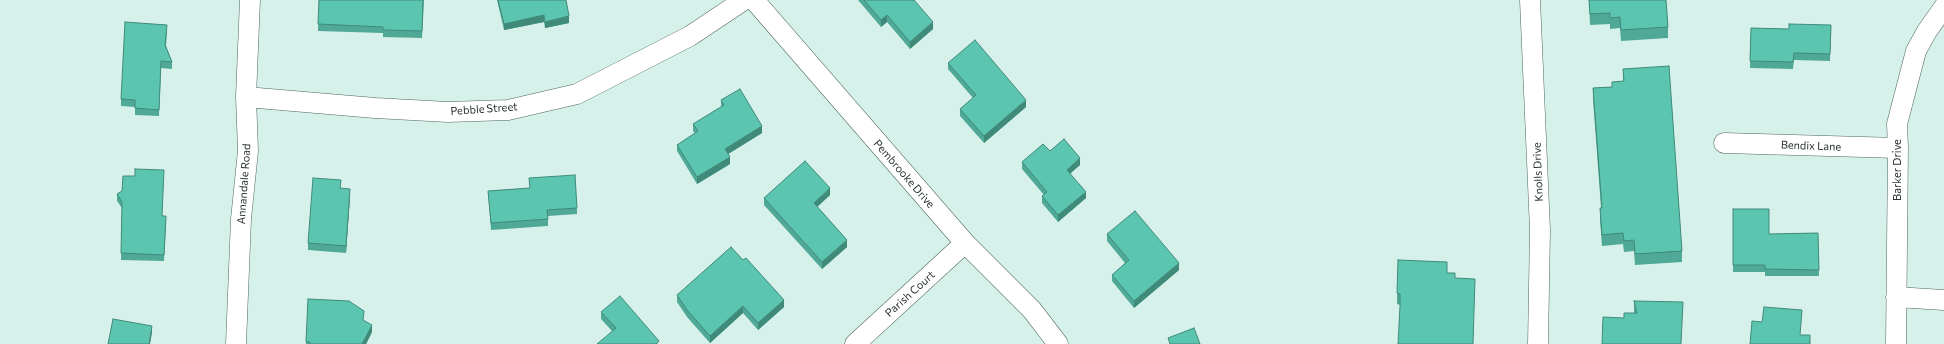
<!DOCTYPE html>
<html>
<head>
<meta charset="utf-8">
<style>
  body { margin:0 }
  canvas { display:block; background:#d6f1ea }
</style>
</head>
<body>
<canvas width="1944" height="344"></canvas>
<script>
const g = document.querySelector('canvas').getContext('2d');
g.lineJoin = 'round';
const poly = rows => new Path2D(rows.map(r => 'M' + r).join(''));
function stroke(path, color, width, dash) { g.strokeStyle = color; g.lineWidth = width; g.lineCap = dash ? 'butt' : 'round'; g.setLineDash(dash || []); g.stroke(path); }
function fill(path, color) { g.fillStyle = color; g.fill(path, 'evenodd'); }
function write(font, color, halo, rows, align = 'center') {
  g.font = font + ' Commissioner,sans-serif'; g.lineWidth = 3; g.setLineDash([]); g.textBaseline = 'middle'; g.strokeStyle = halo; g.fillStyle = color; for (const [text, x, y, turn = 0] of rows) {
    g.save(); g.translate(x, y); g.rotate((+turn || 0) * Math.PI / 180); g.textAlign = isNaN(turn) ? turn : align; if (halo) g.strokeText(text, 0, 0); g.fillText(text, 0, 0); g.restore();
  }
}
const street = poly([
  [754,0,965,243,1032,310,1058,344],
  [1530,0,1540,230,1538,344],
  [246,97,375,108,448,112,508,110,577,94,690,36,744,0],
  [1724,143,1898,148],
  [1896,297,1944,300],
  [236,344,241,219,248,151,246,97,250,0],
  [855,344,965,243],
  [1896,344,1898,148,1897,124,1916,51,1927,31,1944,7]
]);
stroke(street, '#4e6660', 21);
stroke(street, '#fff', 20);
fill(poly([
  [319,0,424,0,422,38,383,37,383,33,318,31],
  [497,0,566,0,569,23,545,28,544,22,504,30],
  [858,0,914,0,933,29,910,49,887,22,881,27],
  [1589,0,1666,0,1668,27,1668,38,1621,41,1620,28,1610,29,1610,24,1590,25],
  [1831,25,1830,61,1794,60,1793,69,1750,68,1751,28,1789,29],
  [167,31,166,46,172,62,172,69,161,68,159,116,135,115,135,107,121,106,121,99],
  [948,63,1026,107,984,143,960,116,960,109,973,98,948,69],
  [1623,69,1682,251,1682,262,1635,265,1634,251,1624,252,1623,244,1602,246,1600,220,1600,208,1601,208,1593,99,1593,88,1612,87,1623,81],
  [721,100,762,133,728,154,730,164,697,184,677,151,677,145,695,133,693,131,693,124,721,107],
  [1050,151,1080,165,1070,174,1086,198,1058,222,1042,203,1042,196,1044,195,1022,169,1022,162],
  [529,178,577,208,577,214,548,216,548,226,491,230,488,191,530,188],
  [341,188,350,196,346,253,308,250,308,243],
  [117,194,162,216,166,223,164,261,121,260,122,208,117,201],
  [830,195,817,207,847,247,822,269,764,205,764,198],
  [1733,209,1769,234,1818,233,1819,276,1765,276,1765,272,1733,272],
  [1107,234,1179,270,1134,308,1112,281,1112,275,1125,263,1107,241],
  [1447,273,1475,290,1400,305,1397,304,1397,293],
  [677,295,784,307,758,330,743,313,710,343,687,317,677,302],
  [308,299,363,320,372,332,366,344,306,344],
  [1634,301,1683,313,1624,318,1634,313],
  [601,312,659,344,612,331,601,319]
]), '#4fa996');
fill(poly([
  [544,15,544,22,504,30,504,24],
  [887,15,887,22,881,27,881,20],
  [569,16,569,23,545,28,545,22],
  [933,22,933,29,910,49,910,42],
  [1026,100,1026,107,984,143,984,136],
  [762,126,762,133,725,156,725,149],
  [730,157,730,164,697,184,697,177],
  [1080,158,1080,165,1067,176,1067,170],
  [830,188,830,195,814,210,814,203],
  [350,189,350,196,346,253,346,246],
  [1086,192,1086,198,1058,222,1058,215],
  [847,240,847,247,822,269,822,262],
  [1179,263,1179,270,1134,308,1134,301],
  [784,300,784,307,758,330,758,323],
  [743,306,743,313,710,343,710,336],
  [372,325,372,332,366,344,362,344],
  [152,326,152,333,150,344,149,344]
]), '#408a7a');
const building = poly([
  [319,0,423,0,422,31,383,30,383,27,318,24,319,0],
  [498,0,566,0,569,16,545,22,544,15,504,24,498,0],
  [864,0,914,0,933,22,910,42,887,15,881,20,864,0],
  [1589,0,1666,0,1668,27,1621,30,1620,17,1610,18,1610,13,1590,14,1589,0],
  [125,22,167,25,165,45,172,62,161,61,159,110,135,108,135,100,121,99,125,22],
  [1789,24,1831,25,1830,54,1794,53,1793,62,1750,61,1751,28,1789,29,1789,24],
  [975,40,1026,100,984,136,960,109,976,95,948,63,975,40],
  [1669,66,1682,251,1635,254,1634,240,1624,241,1623,233,1602,235,1600,208,1602,208,1593,88,1612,87,1612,82,1624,81,1623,69,1669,66],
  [740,89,762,126,725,149,730,157,697,177,677,145,698,131,693,124,724,105,721,100,740,89],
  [1064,139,1080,158,1067,170,1086,192,1058,215,1042,196,1047,192,1022,162,1043,144,1050,151,1064,139],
  [805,161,830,188,814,203,847,240,822,262,764,198,805,161],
  [135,169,164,170,162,216,166,216,164,255,121,253,122,202,117,194,122,191,123,176,135,176,135,169],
  [575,175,577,208,547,210,548,219,491,223,488,191,530,188,529,178,575,175],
  [313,178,341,180,340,188,350,189,346,246,308,243,313,178],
  [1733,209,1769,209,1769,234,1818,233,1819,270,1765,269,1765,265,1733,265,1733,209],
  [1135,211,1179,263,1134,301,1112,275,1129,260,1107,234,1135,211],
  [731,247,743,260,746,258,784,300,758,323,743,306,710,336,687,310,677,295,731,247],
  [1398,260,1447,262,1447,273,1455,273,1455,278,1475,279,1473,344,1398,344,1400,306,1400,294,1397,293,1398,260],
  [620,296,659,341,656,344,597,344,616,328,601,312,620,296],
  [308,299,349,301,364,311,363,320,372,325,362,344,310,344,310,342,306,342,308,299],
  [1634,301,1683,302,1681,344,1602,344,1603,317,1624,318,1624,313,1637,313,1634,301],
  [1764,307,1802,310,1800,335,1810,335,1810,344,1750,344,1752,321,1762,322,1764,307],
  [113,319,152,326,149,344,108,344,113,319],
  [1194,328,1200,344,1170,344,1168,338,1194,328]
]);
fill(building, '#5cc5af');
stroke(building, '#408a7a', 1);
write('11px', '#2b3533', '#fff', [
  ["Pebble Street",484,109,-4],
  ["Bendix Lane",1811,146,2],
  ["Barker Drive",1897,170,-90],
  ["Knolls Drive",1538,172,-92],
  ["Pembrooke Drive",904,174,49],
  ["Annandale Road",244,184,-86],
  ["Parish Court",910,294,-42]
]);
</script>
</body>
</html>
